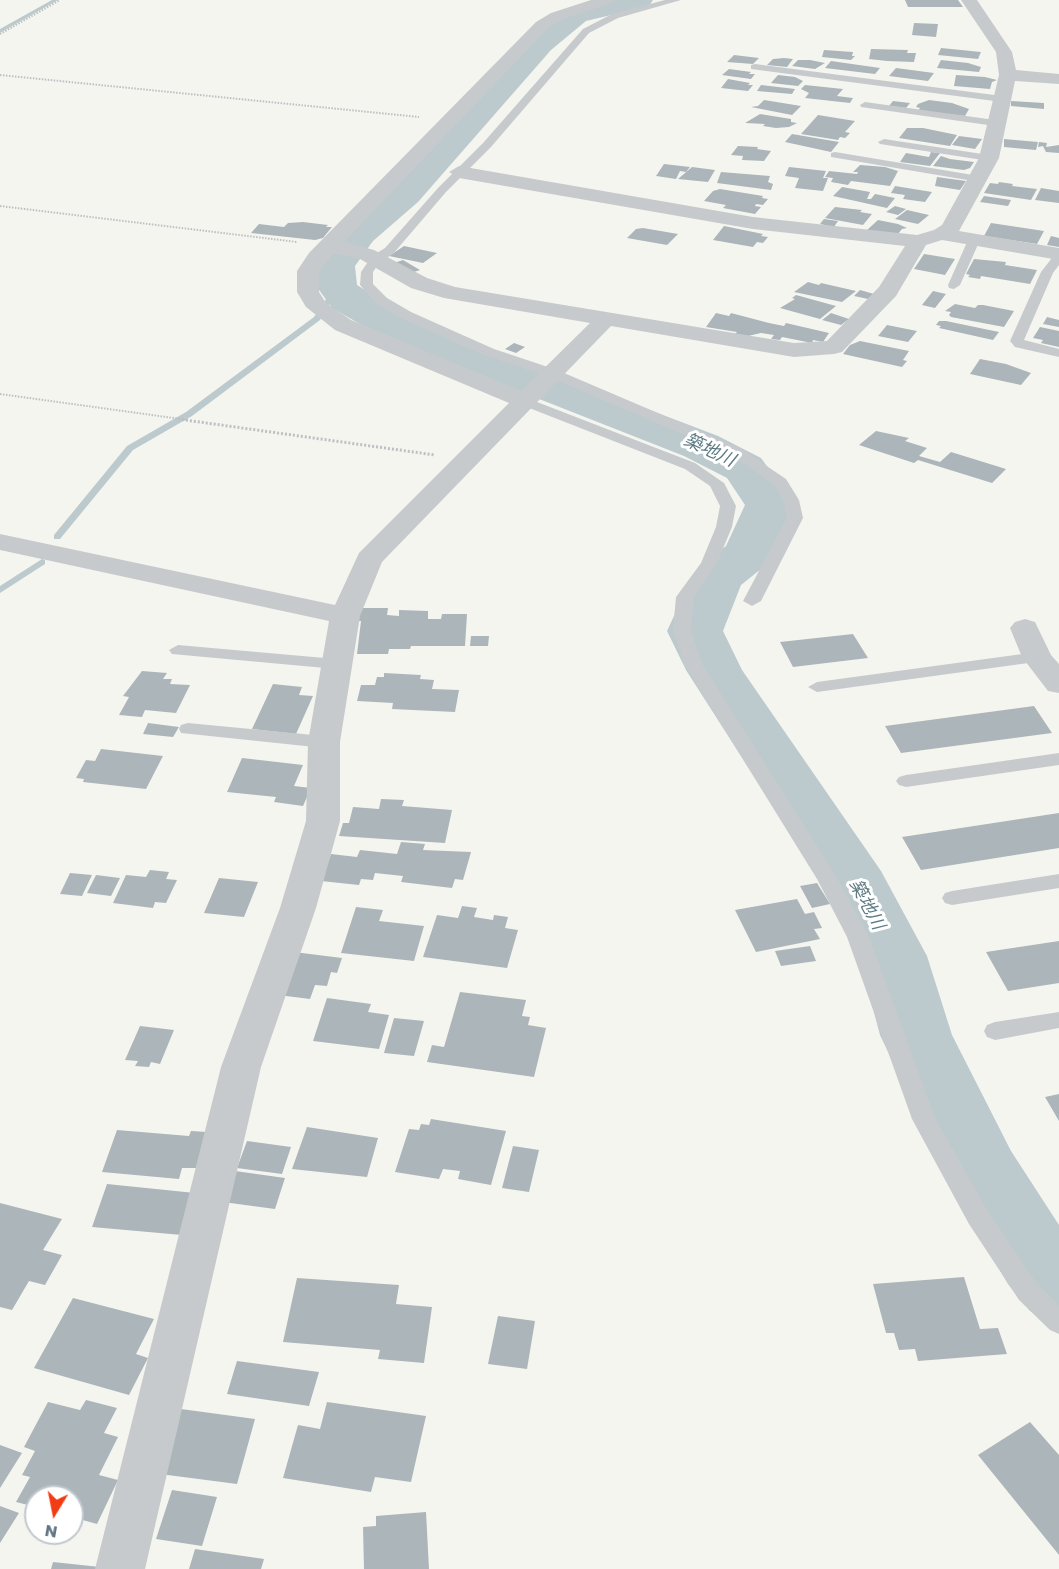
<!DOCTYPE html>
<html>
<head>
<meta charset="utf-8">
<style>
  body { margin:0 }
  #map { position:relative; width:1059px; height:1569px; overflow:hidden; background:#f5f5f0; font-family:Poppins,sans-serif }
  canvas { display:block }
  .north { position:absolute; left:24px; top:1485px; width:60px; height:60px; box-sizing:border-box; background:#fff; border:2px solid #c0c8ce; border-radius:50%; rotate:190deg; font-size:16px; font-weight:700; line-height:24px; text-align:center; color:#617684 }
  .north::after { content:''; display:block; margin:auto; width:21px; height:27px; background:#f13c14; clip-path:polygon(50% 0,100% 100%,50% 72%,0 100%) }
</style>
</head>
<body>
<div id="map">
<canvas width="1059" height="1569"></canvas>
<div class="north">N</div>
</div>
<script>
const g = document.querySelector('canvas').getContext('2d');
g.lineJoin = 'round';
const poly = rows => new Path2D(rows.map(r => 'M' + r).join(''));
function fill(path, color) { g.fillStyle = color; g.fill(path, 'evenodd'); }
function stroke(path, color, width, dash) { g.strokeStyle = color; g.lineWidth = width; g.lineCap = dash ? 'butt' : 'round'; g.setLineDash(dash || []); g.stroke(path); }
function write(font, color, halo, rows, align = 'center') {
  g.font = font + ' Poppins,"Noto Sans JP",sans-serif'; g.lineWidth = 6; g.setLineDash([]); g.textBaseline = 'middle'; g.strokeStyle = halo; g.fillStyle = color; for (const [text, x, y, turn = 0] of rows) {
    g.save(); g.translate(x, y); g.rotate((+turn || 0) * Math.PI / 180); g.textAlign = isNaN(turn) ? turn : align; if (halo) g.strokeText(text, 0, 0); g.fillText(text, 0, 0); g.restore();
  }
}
fill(poly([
  [52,0,58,0,0,33,0,29,52,0],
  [335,286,340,287,320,320,192,416,133,450,60,539,54,539,54,535,127,446,186,412,314,317,335,286],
  [42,559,45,560,45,564,0,593,0,586,42,559]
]), '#bccace');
fill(poly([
  [602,0,653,0,649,6,586,21,551,50,418,202,373,241,355,266,357,285,414,320,718,436,761,458,795,505,774,554,766,565,741,585,723,631,742,670,881,871,927,956,952,1035,1011,1151,1059,1225,1059,1321,1030,1311,1008,1284,956,1195,880,1035,859,956,817,875,686,670,667,631,692,577,699,566,726,546,745,505,727,478,684,456,384,338,332,308,317,287,315,266,345,225,392,186,529,36,566,9,602,0]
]), '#bccace');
fill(poly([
  [905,0,958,0,963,7,908,7],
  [914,23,938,24,936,37,912,35],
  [941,48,981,52,978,59,938,55],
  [871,49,908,50,907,53,916,53,914,62,887,61,869,59],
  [824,50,853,52,852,56,855,56,851,60,822,57],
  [734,55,759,58,753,64,727,62],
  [784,58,793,59,787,67,767,65,773,59],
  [798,60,810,60,825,63,815,69,792,66],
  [941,60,968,63,981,67,979,72,937,68],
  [831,61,880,68,875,74,825,68],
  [896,68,934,73,928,81,889,76],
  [729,69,751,72,749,74,755,74,751,79,722,75],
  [778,75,795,77,803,81,798,86,771,83],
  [956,75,985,77,997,80,992,82,990,89,954,86],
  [728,79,750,83,748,85,753,85,748,91,721,88],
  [761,85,795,89,792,94,757,91],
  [805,85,843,89,837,96,853,98,850,103,805,98,809,93,801,89],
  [764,100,801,106,792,115,751,107,758,106],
  [929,100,952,103,969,109,965,116,918,111,920,108,916,107,918,104],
  [893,101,910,103,906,108,889,106],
  [1011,101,1044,103,1044,109,1011,106],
  [760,114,791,119,791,122,797,123,789,127,776,128,763,126,765,124,745,123],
  [818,115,855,121,845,132,850,133,845,138,840,137,838,140,801,134],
  [907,128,923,128,957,135,950,146,899,138],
  [792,134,839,142,831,152,785,142],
  [959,136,982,139,975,149,952,145],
  [1004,139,1038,142,1036,150,1004,147],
  [1039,142,1047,143,1046,147,1059,145,1059,153,1046,152,1043,146,1038,147],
  [738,146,758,147,757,149,771,151,764,161,742,160,743,156,731,155],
  [931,152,940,153,930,166,900,162,906,153,929,157],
  [941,156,950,159,974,162,970,168,964,170,933,166],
  [664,164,690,167,686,172,680,171,676,179,656,176],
  [860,165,885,167,898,171,890,186,851,181,848,185,831,182,833,178,825,177,829,171,857,174,858,172,853,172],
  [692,167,715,170,708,182,678,179],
  [789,167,826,171,823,178,828,178,823,191,795,188,799,178,785,176],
  [721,172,770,176,768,182,773,184,771,190,717,183],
  [937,177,966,181,960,190,935,186],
  [999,182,1013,184,1012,186,1037,189,1031,200,984,193,990,183,998,184],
  [895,186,932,192,925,202,903,199,905,195,891,193],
  [842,187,870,192,867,199,871,199,875,194,895,198,887,208,833,196],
  [1041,188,1059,191,1059,203,1035,200],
  [720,189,763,196,762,198,768,199,763,205,756,204,755,206,761,207,755,214,723,208,726,205,704,201,713,191],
  [984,196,1011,200,1008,206,980,202],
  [895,206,906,209,898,215,886,212],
  [835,207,862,210,860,212,872,214,863,225,825,218],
  [907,210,929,215,918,224,895,219],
  [824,219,838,221,834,227,820,224],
  [878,220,898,224,907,228,902,229,897,235,867,230],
  [303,222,328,225,326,227,332,227,323,238,315,240,251,233,259,224,284,227,288,223],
  [991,223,1044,231,1037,244,984,236],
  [724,226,763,234,761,236,768,237,763,243,757,242,753,247,713,240],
  [643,228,678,234,667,245,627,238,636,229],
  [1051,236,1059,238,1059,247,1047,245],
  [404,246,437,253,423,263,389,256],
  [924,254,955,259,945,275,914,269],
  [974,259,1006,262,1005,265,1037,270,1030,284,981,276,980,279,968,277,970,275,966,274],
  [403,260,420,270,411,273,394,263],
  [808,282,819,285,821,283,856,291,842,302,794,292],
  [860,290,874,294,868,299,854,296],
  [933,291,946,294,935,308,922,305],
  [796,295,836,306,820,319,780,308,795,299,792,298],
  [955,304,975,308,978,305,983,305,1014,311,1004,327,951,317,949,315,951,312,945,311],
  [716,313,729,316,731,313,769,323,784,326,786,323,829,333,823,342,813,340,812,343,782,337,780,340,771,339,774,335,761,333,748,336,735,334,737,332,706,327],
  [831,313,849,319,841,325,822,320],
  [1047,317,1059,320,1059,327,1043,324],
  [939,321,946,321,999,332,993,340,939,328,941,326,936,325],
  [887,325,917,331,908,342,878,336],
  [1040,327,1059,331,1059,347,1041,343,1043,340,1033,338],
  [860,341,909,351,903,360,907,361,902,367,843,354,850,345],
  [514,343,525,347,516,353,505,349],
  [980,359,1006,364,1031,373,1021,385,970,374],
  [876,431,909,438,905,441,927,448,919,456,940,462,951,452,1006,469,992,483,918,460,914,463,859,445],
  [357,608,388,608,387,615,399,616,399,610,428,611,428,619,441,619,442,614,467,614,465,646,411,646,410,649,389,649,388,654,357,654,361,621,355,621],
  [853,634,868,658,793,667,780,642],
  [471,636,489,636,488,646,470,646],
  [142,671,167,673,163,679,172,679,170,684,190,685,176,713,145,710,142,717,119,715,129,697,123,696],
  [384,673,421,675,420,679,434,680,432,689,459,690,455,712,392,709,393,703,357,701,361,685,375,685,377,677,384,677],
  [273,684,302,687,299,695,313,696,296,734,252,729],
  [1034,706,1052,733,901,753,885,726],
  [148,723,179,727,173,737,143,734],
  [101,749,163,756,146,789,83,782,84,779,76,778,86,760,95,761],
  [242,758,303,765,294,786,311,788,303,806,274,802,276,797,227,792],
  [381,799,404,800,402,806,452,810,445,843,339,836,343,823,349,823,353,807,379,809],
  [1059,813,1059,848,921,870,902,837],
  [401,842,425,844,423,850,471,852,463,880,455,879,452,888,401,882,403,876,375,873,373,880,361,879,359,885,321,881,331,854,357,857,360,850,397,854],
  [150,870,169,872,166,879,177,880,166,903,155,902,153,908,113,903,126,875,146,877],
  [70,873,92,875,82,896,60,894],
  [96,875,120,878,111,896,87,893],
  [219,878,258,882,244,917,204,913],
  [817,883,830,904,812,908,800,886],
  [797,899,805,914,814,912,822,928,814,929,820,939,756,952,735,910],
  [462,906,477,908,474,917,493,920,494,915,508,917,505,928,518,930,507,968,423,957,437,915,458,918],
  [356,907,383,910,379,921,424,926,414,961,341,953],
  [1059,941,1059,983,1008,991,986,952],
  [810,946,816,961,781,966,775,951],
  [294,952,342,958,337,973,331,972,327,986,315,985,310,999,278,995],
  [460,992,526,1000,522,1016,530,1017,528,1025,546,1028,534,1077,427,1062,432,1045,444,1047],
  [327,998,371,1004,368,1012,389,1015,379,1049,313,1041],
  [394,1018,424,1021,414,1056,384,1053],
  [140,1026,174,1030,160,1064,151,1062,149,1067,135,1066,138,1061,125,1060],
  [1059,1094,1059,1121,1045,1097],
  [431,1119,506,1131,491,1185,458,1179,460,1171,443,1169,439,1179,395,1172,409,1129,419,1130,421,1124,429,1125],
  [307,1127,378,1138,367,1177,292,1169],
  [117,1130,189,1136,191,1131,207,1132,196,1168,182,1168,179,1179,102,1172],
  [247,1141,291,1147,282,1174,237,1168],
  [513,1146,539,1150,529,1192,502,1188],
  [235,1171,285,1178,275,1209,223,1202],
  [107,1184,195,1193,182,1235,92,1227],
  [0,1203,62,1219,43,1250,62,1255,45,1285,29,1281,12,1310,0,1307],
  [964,1277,980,1329,998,1328,1007,1354,918,1361,915,1349,899,1350,894,1333,886,1333,873,1284],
  [297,1278,399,1285,396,1304,432,1307,424,1363,378,1359,380,1350,283,1342],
  [73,1298,154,1319,136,1354,148,1358,129,1395,34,1368],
  [498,1316,535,1321,527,1369,488,1364],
  [237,1361,319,1372,309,1406,227,1394],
  [86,1400,117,1408,104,1433,118,1437,99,1475,118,1480,97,1524,72,1517,72,1497,36,1497,36,1507,16,1502,30,1477,22,1475,35,1451,24,1447,48,1402,80,1410],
  [327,1402,426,1416,411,1482,375,1477,371,1492,283,1478,298,1425,320,1429],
  [181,1409,255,1419,237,1484,160,1474],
  [1030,1422,1059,1455,1059,1555,978,1455],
  [0,1445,22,1453,0,1488],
  [172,1490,217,1497,202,1546,156,1539],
  [0,1506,19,1513,0,1543],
  [426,1512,429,1569,364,1569,363,1527,376,1526,376,1516],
  [195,1549,264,1559,261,1569,189,1569],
  [53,1562,100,1567,99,1569,51,1569]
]), '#acb5b9');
stroke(poly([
  [0,34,60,0],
  [0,75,419,117],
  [0,206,297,242],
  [0,394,188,420]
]), '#bdc0c2', 2, [1.5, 1.5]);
stroke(poly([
  [178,419,435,455]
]), '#bdc0c2', 3, [2, 2]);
fill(poly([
  [665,0,681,0,618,18,589,33,491,147,446,192,393,254,380,262,373,272,373,284,387,298,411,312,494,349,557,370,740,448,786,479,799,500,803,518,761,601,752,606,743,601,787,518,783,500,775,485,730,454,547,376,484,355,401,318,377,304,360,285,361,272,372,256,385,248,438,188,483,143,583,29,612,14,665,0],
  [755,64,1002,96,1007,99,1002,102,751,69,751,65,755,64],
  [865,102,995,120,1000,123,995,126,861,107,860,105,865,102],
  [884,139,989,155,995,158,989,161,880,144,878,142,884,139],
  [835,152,979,176,985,179,979,182,831,157,831,153,835,152],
  [974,236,980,240,960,285,954,289,949,288,948,285,968,240,974,236],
  [1059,253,1059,265,1053,273,1024,340,1059,349,1059,357,1015,347,1010,341,1041,272,1055,254,1059,253],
  [524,397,695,463,724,483,736,506,732,527,717,563,694,597,691,630,702,664,837,878,869,937,935,1118,987,1210,1037,1284,1059,1305,1059,1334,1050,1330,1019,1300,969,1224,912,1119,847,937,817,879,684,664,673,630,676,597,701,563,716,527,720,506,710,486,685,469,519,404,517,401,519,398,524,397],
  [178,645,336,659,345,664,336,669,172,654,169,650,178,645],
  [1037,652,1043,653,1046,657,1043,661,817,692,808,687,817,682,1037,652],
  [188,723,324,736,333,742,324,748,181,733,179,729,181,725,188,723],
  [1059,753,1059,765,906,787,899,785,896,781,899,777,906,775,1059,753],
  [1059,874,1059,888,952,905,945,903,942,898,945,893,952,891,1059,874],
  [1059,1012,1059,1028,995,1040,987,1037,984,1031,987,1025,995,1022,1059,1012]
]), '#c7cacd');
fill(poly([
  [591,0,615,0,612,3,563,19,548,28,344,242,374,250,427,278,455,287,794,343,827,341,879,287,905,246,753,229,459,178,449,172,459,166,753,217,917,235,934,230,942,225,979,158,999,75,996,52,961,0,977,0,1012,52,1016,70,1059,74,1059,84,1015,81,999,158,959,231,1059,248,1059,260,942,240,926,245,896,296,842,352,834,354,794,357,611,326,382,562,360,616,340,742,340,821,316,908,261,1067,145,1569,95,1569,221,1067,280,908,306,821,308,742,329,621,0,550,0,534,335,605,359,553,509,403,335,330,306,307,297,292,297,271,309,253,536,22,551,13,591,0],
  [334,253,360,259,411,288,444,298,590,323,521,391,351,320,326,303,319,292,319,271,334,253],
  [1025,619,1035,622,1051,655,1059,664,1059,693,1048,691,1022,657,1010,628,1015,622,1025,619]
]), '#c7cacd');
write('italic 18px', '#5c7a82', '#fff', [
  ["築地川",709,451,25],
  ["築地川",866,905,62]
]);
</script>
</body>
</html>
